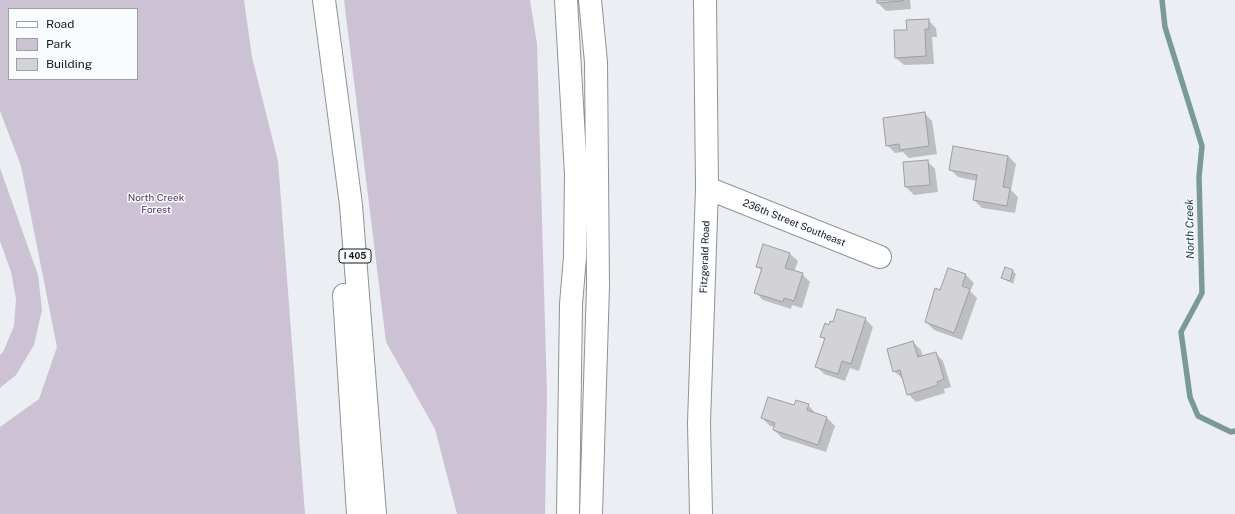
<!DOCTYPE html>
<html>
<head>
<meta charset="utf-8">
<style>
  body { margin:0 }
  #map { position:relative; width:1235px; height:514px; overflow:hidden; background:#ebeef3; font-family:"Public Sans",sans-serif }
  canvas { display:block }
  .legend { position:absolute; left:8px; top:8px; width:130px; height:72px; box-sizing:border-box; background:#f9fcff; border:1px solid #9ea1a3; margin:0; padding:5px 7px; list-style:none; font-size:12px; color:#161819 }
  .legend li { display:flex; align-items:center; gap:8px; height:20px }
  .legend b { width:20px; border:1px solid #9ea1a3 }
</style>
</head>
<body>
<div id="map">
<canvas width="1235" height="514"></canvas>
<ul class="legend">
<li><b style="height:5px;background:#fff"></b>Road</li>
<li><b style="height:11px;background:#cdc2d4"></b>Park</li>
<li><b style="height:11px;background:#d2d2d7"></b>Building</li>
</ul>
</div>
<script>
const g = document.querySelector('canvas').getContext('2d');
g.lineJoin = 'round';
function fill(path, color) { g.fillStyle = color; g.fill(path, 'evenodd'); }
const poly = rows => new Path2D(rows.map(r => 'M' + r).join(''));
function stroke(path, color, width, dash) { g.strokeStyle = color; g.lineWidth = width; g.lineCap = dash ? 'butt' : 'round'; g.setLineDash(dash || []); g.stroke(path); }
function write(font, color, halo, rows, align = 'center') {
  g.font = font + ' "Public Sans",sans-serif'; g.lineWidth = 3; g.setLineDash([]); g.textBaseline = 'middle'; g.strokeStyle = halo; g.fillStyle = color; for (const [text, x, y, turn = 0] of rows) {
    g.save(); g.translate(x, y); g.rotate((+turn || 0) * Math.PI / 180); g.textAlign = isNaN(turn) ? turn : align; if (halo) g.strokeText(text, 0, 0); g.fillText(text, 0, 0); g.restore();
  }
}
fill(poly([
  [0,0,244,0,252,57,278,161,305,514,0,514,0,427,39,399,57,347,21,166,0,111],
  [9,9,137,9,137,79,9,79],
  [344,0,530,0,537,44,547,394,545,514,457,514,435,429,386,342],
  [0,168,38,275,42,310,34,345,16,375,0,388,0,355,3,352,14,326,16,299,11,272,0,241]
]), '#cdc2d4');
fill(poly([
  [878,0,910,0,911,9,886,11,878,3],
  [928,20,936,28,937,37,932,37,934,64,904,65,896,58,908,30],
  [924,113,932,121,937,154,909,158,903,152,895,153,887,145],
  [1008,156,1016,164,1011,190,1018,197,1015,213,982,208,974,200,977,181,958,177,950,169],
  [927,161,935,169,938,192,914,195,906,187],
  [790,254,798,261,794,272,802,274,810,282,802,308,792,305,791,309,763,300,755,292,762,271,757,266],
  [1013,271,1016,274,1013,284,1002,278],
  [966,275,974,283,970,291,977,298,962,340,934,330,926,322,936,289,941,291],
  [865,319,873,327,859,371,850,368,845,381,824,374,816,366,825,340,821,337,830,326],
  [913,342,921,350,923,357,935,353,943,361,951,387,944,389,945,393,916,402,908,394,903,379,894,371],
  [808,405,816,414,827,418,835,426,826,452,782,438,774,430,775,427,770,426,762,418,795,406]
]), '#0003');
stroke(poly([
  [1162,0,1165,27,1202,146,1199,177,1202,293,1181,332,1190,397,1198,416,1231,432,1235,431]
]), '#7c999a', 5.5);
const building = poly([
  [877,0,903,0,903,1,877,3,877,0],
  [929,19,929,29,925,29,926,56,895,58,894,30,907,30,906,20,929,19],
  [925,112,929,146,900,150,899,144,886,146,883,118,925,112],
  [953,146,1008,156,1003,187,1010,188,1007,206,973,200,977,175,949,170,953,146],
  [928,160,930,185,905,187,903,162,928,160],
  [763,244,790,253,785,268,803,273,794,301,784,298,783,302,754,293,762,268,756,267,763,244],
  [1005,267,1013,270,1010,281,1001,278,1005,267],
  [948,268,966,274,962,286,970,289,954,333,925,322,935,288,940,290,948,268],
  [837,309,866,318,851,364,842,361,838,374,815,367,825,338,820,337,825,323,829,325,830,321,833,322,837,309],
  [913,341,918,357,936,352,944,379,937,382,938,385,907,395,900,370,893,372,887,349,913,341],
  [768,397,794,405,796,400,809,404,807,410,827,417,818,445,773,430,775,423,761,418,768,397]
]);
fill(building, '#d2d2d7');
stroke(building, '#9d9ea3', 1);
const minor = poly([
  [707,188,880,257],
  [701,514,699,423,707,188,705,0]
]);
const highway = poly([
  [324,0,351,205,375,514],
  [566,0,576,174,575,257,571,304,568,514],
  [590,0,596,62,598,286,591,514],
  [344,295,358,514]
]);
stroke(minor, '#8f9296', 24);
stroke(highway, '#8f9296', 24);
stroke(minor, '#fff', 22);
stroke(highway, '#fff', 22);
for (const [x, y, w] of [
  [355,256,32]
]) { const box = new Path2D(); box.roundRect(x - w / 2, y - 7, w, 14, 3); g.fillStyle = '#f9fcff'; g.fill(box); stroke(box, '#161819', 1); }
write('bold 9px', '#161819', null, [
  ["I 405",355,256]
]);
write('10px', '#4c345c', '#f9fcff', [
  ["North Creek",156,198],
  ["Forest",156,210]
]);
write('10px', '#161819', '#f9fcff', [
  ["236th Street Southeast",794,223,22],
  ["Fitzgerald Road",705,257,-88]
]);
write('italic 11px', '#0d3535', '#f9fcff', [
  ["North Creek",1190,229,-91]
]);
</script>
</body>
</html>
